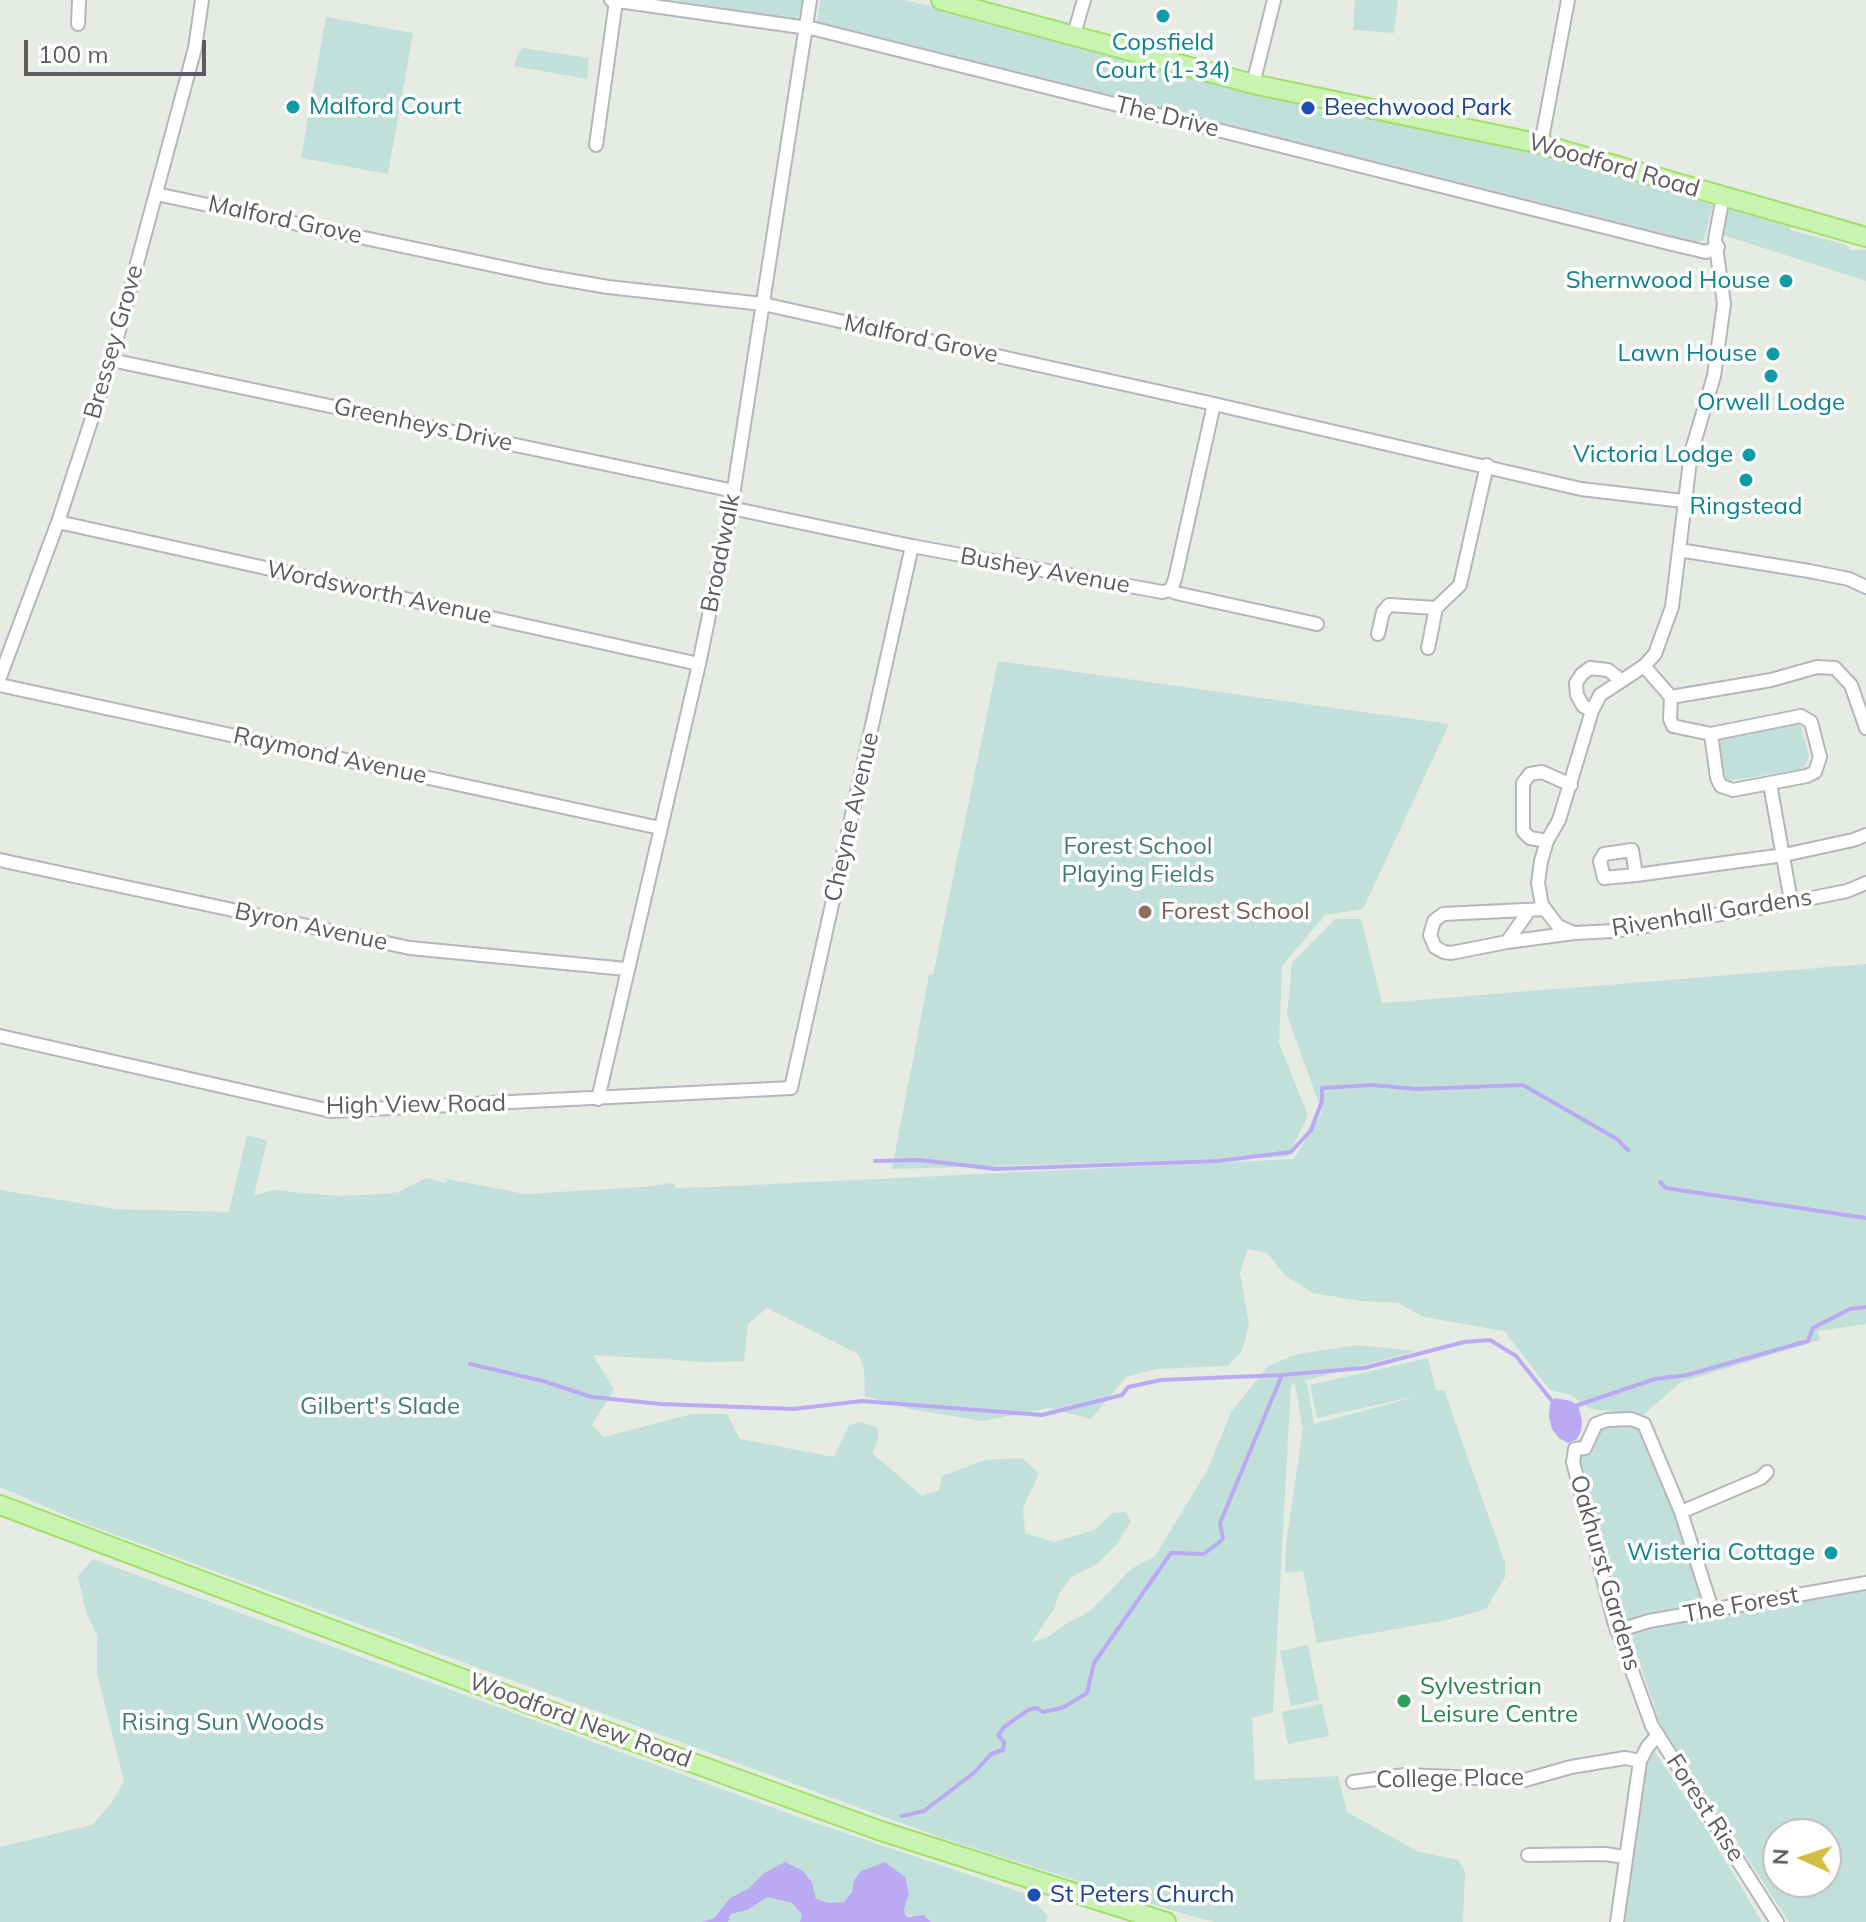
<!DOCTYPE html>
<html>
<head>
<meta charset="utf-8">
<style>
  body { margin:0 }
  #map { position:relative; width:1866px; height:1922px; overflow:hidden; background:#e6ebe3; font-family:Mulish,sans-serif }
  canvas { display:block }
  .north { position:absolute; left:1762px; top:1818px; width:80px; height:80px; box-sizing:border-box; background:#fff; border:2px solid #bebdc0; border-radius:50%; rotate:273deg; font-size:22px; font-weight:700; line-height:32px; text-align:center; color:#5d5b61 }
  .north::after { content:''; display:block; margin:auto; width:28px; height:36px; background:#d2be42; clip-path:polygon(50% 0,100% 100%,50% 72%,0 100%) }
  .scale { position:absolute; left:24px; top:40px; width:182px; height:36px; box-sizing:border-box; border:4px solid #5d5b61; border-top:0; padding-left:10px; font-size:24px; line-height:28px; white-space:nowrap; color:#5d5b61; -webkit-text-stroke:6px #fff; paint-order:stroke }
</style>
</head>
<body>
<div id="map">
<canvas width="1866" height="1922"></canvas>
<div class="north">N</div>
<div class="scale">100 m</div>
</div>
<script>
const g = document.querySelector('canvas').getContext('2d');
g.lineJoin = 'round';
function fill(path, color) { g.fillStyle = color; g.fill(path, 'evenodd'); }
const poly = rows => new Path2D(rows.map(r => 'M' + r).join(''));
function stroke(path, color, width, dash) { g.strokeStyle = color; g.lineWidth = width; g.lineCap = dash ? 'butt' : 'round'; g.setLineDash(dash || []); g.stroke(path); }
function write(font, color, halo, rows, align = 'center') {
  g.font = font + ' Mulish,sans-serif'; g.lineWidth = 7; g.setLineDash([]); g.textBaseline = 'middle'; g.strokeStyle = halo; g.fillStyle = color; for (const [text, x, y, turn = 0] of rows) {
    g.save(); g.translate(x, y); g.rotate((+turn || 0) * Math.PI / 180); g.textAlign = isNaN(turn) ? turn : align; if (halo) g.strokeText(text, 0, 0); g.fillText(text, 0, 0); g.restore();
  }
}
fill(poly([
  [672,0,803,0,800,15,793,19],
  [820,0,903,0,959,12,1302,104,1302,108,1354,117,1355,114,1494,142,1573,162,1713,205,1704,240,1697,242,817,23],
  [1355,0,1398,0,1394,33,1353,30],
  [326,17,413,33,388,174,301,158],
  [523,48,589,58,587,79,514,66,518,54],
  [1733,208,1790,226,1790,230,1847,245,1850,250,1866,250,1866,281,1723,235,1727,210],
  [998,661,1449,724,1363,909,1325,915,1282,966,1279,1043,1308,1115,1288,1157,892,1169,929,975,933,975],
  [1791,722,1801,726,1809,756,1804,769,1728,781,1721,775,1716,749,1718,740],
  [1335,919,1361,919,1382,1003,1866,964,1866,1324,1818,1331,1820,1340,1681,1382,1643,1415,1591,1409,1571,1395,1550,1390,1504,1331,1424,1317,1398,1303,1361,1301,1313,1293,1285,1275,1267,1253,1248,1249,1240,1272,1249,1325,1242,1351,1228,1366,1156,1369,1126,1377,1091,1419,1050,1408,982,1421,910,1409,865,1396,864,1368,858,1354,767,1308,748,1324,744,1361,707,1362,593,1355,614,1389,592,1425,604,1437,692,1414,727,1414,740,1439,834,1457,849,1425,861,1422,878,1428,878,1440,872,1453,922,1496,939,1490,942,1476,985,1460,1022,1458,1039,1474,1023,1508,1025,1533,1054,1542,1094,1530,1113,1513,1126,1512,1131,1521,1117,1544,1097,1564,1071,1577,1059,1594,1054,1609,1031,1643,1048,1637,1069,1622,1089,1612,1131,1569,1155,1556,1207,1471,1231,1412,1268,1366,1297,1354,1358,1345,1416,1351,1303,1381,1307,1382,1314,1424,1418,1396,1317,1418,1310,1385,1428,1358,1436,1391,1444,1390,1505,1563,1505,1577,1486,1609,1447,1620,1317,1643,1303,1571,1285,1573,1286,1545,1303,1427,1308,1425,1302,1426,1295,1384,1291,1384,1273,1712,1252,1718,1255,1780,1338,1776,1347,1812,1417,1851,1458,1860,1465,1871,1463,1922,1215,1922,1184,1914,942,1838,86,1524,0,1487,0,1190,116,1209,229,1212,247,1135,267,1140,254,1196,272,1190,339,1196,384,1194,398,1192,426,1178,446,1183,447,1179,525,1194,642,1187,673,1183,676,1188,709,1187,1294,1159,1322,1112,1287,1015,1292,963],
  [1596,1424,1644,1424,1712,1609,1617,1631,1575,1449,1585,1448],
  [93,1559,801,1818,1026,1894,1048,1916,1046,1922,931,1922,929,1918,905,1915,904,1909,909,1894,854,1880,852,1892,844,1902,830,1903,816,1899,812,1882,764,1873,749,1888,730,1898,713,1918,702,1922,0,1922,0,1847,92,1825,111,1804,124,1781,97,1673,97,1635,86,1612,78,1576],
  [1866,1588,1866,1922,1789,1922,1660,1724,1632,1640,1636,1630,1646,1624],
  [1778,1834,1826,1834,1826,1882,1778,1882],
  [1308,1645,1319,1700,1291,1706,1280,1651],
  [1322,1704,1329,1736,1288,1744,1282,1712],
  [1653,1749,1706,1828,1762,1922,1623,1922,1645,1766],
  [767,1897,792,1903,802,1914,800,1922,728,1922,731,1914,749,1910]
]), '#c2e0da');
fill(poly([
  [1555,1398,1571,1401,1578,1405,1582,1420,1581,1431,1577,1439,1568,1443,1559,1438,1552,1429,1549,1417,1550,1404],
  [785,1862,803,1871,812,1882,816,1899,830,1903,844,1902,852,1892,854,1880,861,1871,885,1862,905,1877,909,1894,904,1909,905,1915,908,1917,924,1915,931,1922,800,1922,802,1914,792,1903,767,1897,748,1910,731,1914,728,1922,702,1922,714,1918,730,1898,749,1888,764,1873]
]), '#baaaf4');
stroke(poly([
  [875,1161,920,1160,996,1169,1218,1161,1291,1152,1311,1130,1322,1101,1322,1088,1372,1085,1416,1089,1523,1085,1617,1139,1628,1150],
  [1660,1182,1666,1188,1866,1218],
  [470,1364,543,1381,592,1397,661,1404,793,1409,862,1401,1042,1415,1122,1395,1128,1387,1161,1380,1282,1375,1364,1368,1464,1342,1490,1340,1516,1356,1552,1401],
  [1578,1405,1655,1379,1687,1375,1808,1341,1813,1328,1850,1309,1866,1307],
  [902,1816,924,1811,975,1772,991,1754,1003,1750,1004,1742,998,1735,1004,1727,1028,1710,1036,1708,1043,1712,1062,1708,1087,1693,1094,1663,1171,1553,1204,1554,1223,1539,1220,1523,1282,1375]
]), '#baaaf4', 4);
const minor = poly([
  [611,0,815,29,1672,244,1706,252,1718,247],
  [78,24,79,0],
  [1074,34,1084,0],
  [1253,84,1274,0],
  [1541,144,1568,0],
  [596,145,616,1],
  [156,194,544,276,608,287,763,304,1214,404,1581,489,1683,501],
  [1723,197,1715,239,1724,304,1714,376,1691,453,1672,607,1655,654,1644,666,1600,695,1592,711,1559,820,1547,841,1541,861,1538,883,1542,905,1558,926,1574,933,1614,931,1772,906,1847,891,1866,883],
  [111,360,734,491],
  [731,508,912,546,1162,592,1171,590,1175,579,1214,404],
  [58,522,699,664],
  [1679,550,1809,571,1849,579,1866,587],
  [1171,590,1176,593,1317,624],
  [1378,634,1383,612,1389,605,1436,608,1460,585,1487,465],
  [1428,648,1436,608],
  [1644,666,1671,697,1670,719,1673,726,1711,734],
  [0,677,58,522,111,360,195,48,202,0],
  [0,685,660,828],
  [1671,697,1771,680,1817,667,1835,668,1851,685,1866,728],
  [1592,711,1583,706,1577,695,1576,683,1582,674,1590,668,1608,670,1621,680],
  [1801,716,1811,722,1820,757,1815,772,1807,776,1733,790,1721,786,1717,778,1711,734,1801,716],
  [1770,784,1791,901],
  [1547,841,1530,838,1523,831,1523,783,1530,774,1542,772,1571,785],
  [0,860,410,948,626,969],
  [1636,875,1632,850,1604,854,1600,861,1604,878,1636,875,1784,855,1853,840,1866,835],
  [1545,909,1443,914,1434,921,1430,935,1435,947,1444,952,1451,953,1507,942,1574,933],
  [1507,942,1528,912],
  [0,1036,331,1111,791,1088,912,546],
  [598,1099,699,664,731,508,810,0],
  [1681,1512,1761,1478,1767,1472],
  [1712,1609,1681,1512,1644,1424,1631,1419,1607,1420,1596,1424,1585,1448,1575,1449,1573,1462,1614,1621,1652,1726,1777,1922],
  [1617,1631,1649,1621,1866,1583],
  [1353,1782,1405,1775,1525,1780,1571,1767,1625,1758,1640,1761],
  [1528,1855,1605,1854,1625,1857],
  [1617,1922,1640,1761,1648,1746,1658,1735]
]);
const primary = poly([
  [941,0,1253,84,1541,144,1866,237],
  [0,1505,533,1705,881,1831,1166,1922]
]);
stroke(minor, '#b7b5bb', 16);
stroke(primary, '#a3df68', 22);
stroke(minor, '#fff', 12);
stroke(primary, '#c9f4af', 18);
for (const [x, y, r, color] of [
  [1163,16,8,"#0f9aa8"],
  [293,107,8,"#0f9aa8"],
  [1308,108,8,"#1a4fb4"],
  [1786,281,8,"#0f9aa8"],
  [1773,354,8,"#0f9aa8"],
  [1771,376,8,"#0f9aa8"],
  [1749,455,8,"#0f9aa8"],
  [1746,480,8,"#0f9aa8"],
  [1145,912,8,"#8d6e63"],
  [1831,1553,8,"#0f9aa8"],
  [1404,1701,8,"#2e9e5b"],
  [1034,1895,8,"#1a4fb4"]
]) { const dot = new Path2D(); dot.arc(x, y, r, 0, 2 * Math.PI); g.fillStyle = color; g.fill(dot); stroke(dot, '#fff', 3); }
write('24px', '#0d838f', '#fff', [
  ["Copsfield",1163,43,"center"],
  ["Court (1-34)",1163,71,"center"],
  ["Malford Court",309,107,"left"],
  ["Shernwood House",1770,281],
  ["Lawn House",1757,354],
  ["Orwell Lodge",1771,403,"center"],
  ["Victoria Lodge",1733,455],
  ["Ringstead",1746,507,"center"],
  ["Wisteria Cottage",1815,1553]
], 'right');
write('24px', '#164399', '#fff', [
  ["Beechwood Park",1324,108],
  ["St Peters Church",1050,1895]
], 'left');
write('24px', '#5d5b61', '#fff', [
  ["The Drive",1167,117,14],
  ["Woodford Road",1614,166,16],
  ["Malford Grove",285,220,12],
  ["Malford Grove",921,339,12],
  ["Bressey Grove",114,342,-74],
  ["Greenheys Drive",423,425,12],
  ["Broadwalk",721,553,-79],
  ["Bushey Avenue",1045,571,10],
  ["Wordsworth Avenue",379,593,12],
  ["Raymond Avenue",330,756,12],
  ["Cheyne Avenue",852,817,-77],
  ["Rivenhall Gardens",1712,913,-9],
  ["Byron Avenue",311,927,12],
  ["High View Road",416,1105,-1],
  ["Oakhurst Gardens",1605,1573,74],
  ["The Forest",1741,1605,-10],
  ["Woodford New Road",580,1721,20],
  ["College Place",1450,1779,-1],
  ["Forest Rise",1705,1808,57]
]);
write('24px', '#3f7c72', '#fff', [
  ["Forest School",1138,847],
  ["Playing Fields",1138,875],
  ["Gilbert's Slade",380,1407],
  ["Rising Sun Woods",223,1723]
]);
write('24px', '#785e54', '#fff', [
  ["Forest School",1161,912]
], 'left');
write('24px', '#27864d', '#fff', [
  ["Sylvestrian",1420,1687],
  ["Leisure Centre",1420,1715]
], 'left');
</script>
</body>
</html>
